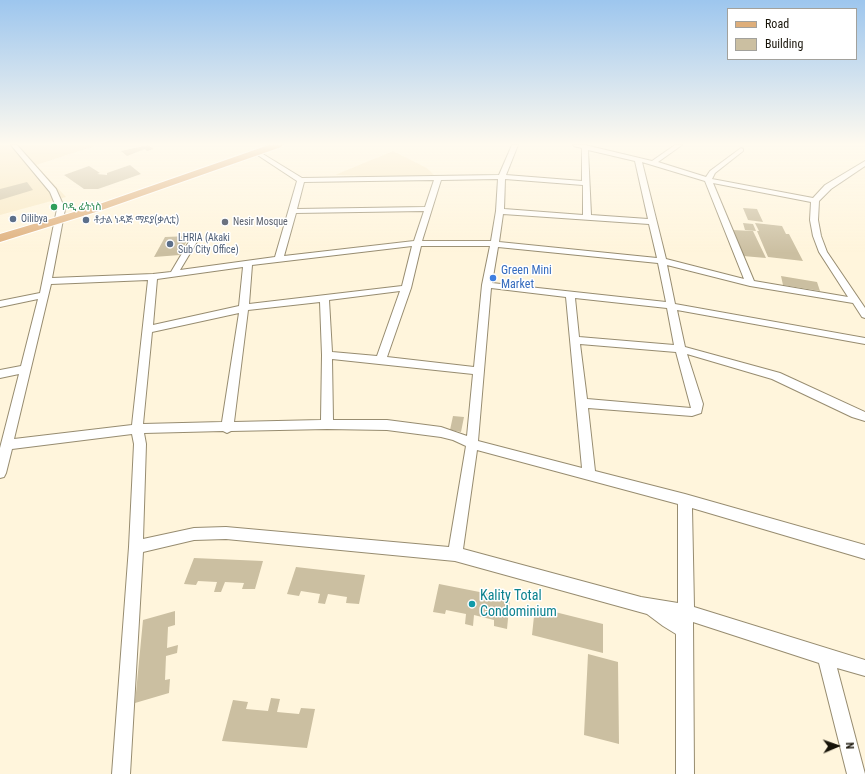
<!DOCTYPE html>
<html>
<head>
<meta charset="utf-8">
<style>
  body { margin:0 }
  #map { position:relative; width:865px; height:774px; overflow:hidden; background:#fff5dc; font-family:"Roboto Condensed",sans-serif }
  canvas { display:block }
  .legend { position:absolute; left:727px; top:8px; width:130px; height:52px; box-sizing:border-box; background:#fff; border:1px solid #a2a19c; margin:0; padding:5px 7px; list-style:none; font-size:12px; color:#171308 }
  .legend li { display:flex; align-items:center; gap:8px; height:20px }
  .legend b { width:20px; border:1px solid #a2a19c }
  .north { position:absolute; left:817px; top:726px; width:40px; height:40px; -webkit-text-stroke:3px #fff; paint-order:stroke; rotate:88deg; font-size:11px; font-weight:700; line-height:16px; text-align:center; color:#171308 }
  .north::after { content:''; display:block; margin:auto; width:14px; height:18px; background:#171308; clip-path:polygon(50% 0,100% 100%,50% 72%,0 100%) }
</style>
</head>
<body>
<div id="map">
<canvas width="865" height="774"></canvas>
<ul class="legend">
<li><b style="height:5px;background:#deae7a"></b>Road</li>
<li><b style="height:11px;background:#cbbfa1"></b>Building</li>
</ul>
<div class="north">N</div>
</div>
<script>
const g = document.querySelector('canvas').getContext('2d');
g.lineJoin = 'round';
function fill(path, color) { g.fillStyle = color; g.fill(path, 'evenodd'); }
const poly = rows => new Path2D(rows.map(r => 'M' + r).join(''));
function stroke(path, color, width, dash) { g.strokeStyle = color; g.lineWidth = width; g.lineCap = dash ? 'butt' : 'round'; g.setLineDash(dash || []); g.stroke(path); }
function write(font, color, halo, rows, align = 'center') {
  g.font = font + ' "Roboto Condensed","Noto Sans Ethiopic",sans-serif'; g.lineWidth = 3; g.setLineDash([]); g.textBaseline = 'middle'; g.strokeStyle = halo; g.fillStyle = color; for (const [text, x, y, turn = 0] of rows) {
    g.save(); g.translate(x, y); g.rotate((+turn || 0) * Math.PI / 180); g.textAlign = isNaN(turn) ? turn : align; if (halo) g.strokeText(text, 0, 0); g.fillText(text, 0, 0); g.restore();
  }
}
fill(poly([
  [0,145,98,145,36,165,66,197,0,215],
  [393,151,427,168,438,179,335,175]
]), '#f8e8c2');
fill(poly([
  [148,145,154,149,147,151,145,149,127,156,121,151],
  [130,165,141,174,98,189,84,189,64,175,89,166,100,173,97,174,107,175,107,173],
  [27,182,33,190,0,200,0,189],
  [743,208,757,209,763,222,748,220],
  [743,223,753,224,756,231,745,230],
  [755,223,782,226,786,234,789,234,803,261,768,257,757,231,759,231],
  [732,230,753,231,766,258,743,256],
  [189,236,180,255,154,257,165,237],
  [781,276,817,282,820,291,783,285],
  [453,416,464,417,461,432,450,430],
  [194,558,263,561,255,589,242,589,244,583,225,582,221,592,214,592,217,582,198,581,196,585,184,584],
  [296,567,365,575,359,604,346,603,347,597,328,594,325,604,318,603,320,594,301,591,299,596,287,594],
  [439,584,510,598,507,629,494,626,494,620,474,615,473,626,465,624,466,614,446,610,445,614,433,612],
  [535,607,603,624,603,653,532,635],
  [175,611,175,625,168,627,167,648,178,645,177,653,166,656,165,680,170,679,169,693,135,703,143,620],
  [588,654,618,662,619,744,584,735],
  [271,698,280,699,277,712,299,714,301,708,315,709,307,748,222,741,233,700,248,702,246,709,268,711]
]), '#cbbfa1');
const minor = poly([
  [11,145,17,145,56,189,65,209,52,278,153,274,171,272,190,240,194,238,198,240,180,270,275,257,297,181,256,154,256,152,258,151,302,178,499,175,512,145,518,145,506,175,582,181,582,148,574,146,573,145,585,145,652,161,675,145,682,145,658,162,706,177,710,171,741,148,743,149,743,151,715,173,712,179,813,198,825,185,865,161,865,166,831,189,819,201,818,220,821,236,827,252,865,308,865,318,862,317,853,303,750,286,667,265,675,304,865,338,865,344,677,310,685,347,780,373,865,412,865,421,852,417,772,379,687,354,703,404,701,413,692,416,588,408,595,471,685,494,865,545,865,559,692,508,694,607,865,660,865,676,837,668,865,774,847,774,819,663,693,622,694,774,676,774,676,634,663,626,647,614,455,561,226,539,194,540,143,552,130,774,112,774,129,547,134,444,132,434,12,449,6,473,4,477,0,478,0,448,19,374,0,378,0,370,21,366,38,299,0,307,0,301,40,293,57,209,50,192,11,145],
  [588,150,635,161,648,219,591,215,588,150],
  [642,162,705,181,744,279,666,259,642,162],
  [498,179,496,211,491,241,422,241,441,180,498,179],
  [505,179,583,185,583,215,504,209,505,179],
  [434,180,425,207,297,209,304,182,434,180],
  [713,183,811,202,810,220,813,236,819,252,848,297,754,281,713,183],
  [424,211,414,241,284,256,296,213,424,211],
  [503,214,649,224,657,258,499,242,503,214],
  [412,246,402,286,249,304,252,265,412,246],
  [421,246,490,246,482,285,474,367,387,357,411,288,421,246],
  [498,247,658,263,666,302,492,283,498,247],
  [243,267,239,306,153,325,157,279,243,267],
  [148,280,132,425,14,439,51,284,148,280],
  [491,288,566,297,582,468,478,441,491,288],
  [400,291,377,356,332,352,329,300,400,291],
  [575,298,667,308,674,345,579,337,575,298],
  [320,302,322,355,321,420,234,422,248,310,320,302],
  [239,313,222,422,143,424,152,332,239,313],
  [580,344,676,352,691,408,587,399,580,344],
  [332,359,473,374,467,436,441,427,387,420,333,420,332,359],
  [327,429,387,430,441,437,453,440,466,446,449,547,226,527,194,528,143,539,146,444,144,433,223,431,227,433,231,431,327,429],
  [477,450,678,504,678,603,641,597,463,549,477,450]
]);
const primary = poly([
  [269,145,283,145,281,147,99,211,0,242,0,234,91,207,269,145]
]);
stroke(minor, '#978c70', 2);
stroke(primary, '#fff', 2);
fill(minor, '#fff');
fill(primary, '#deae7a');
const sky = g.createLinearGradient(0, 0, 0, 253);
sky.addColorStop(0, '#9dc6ee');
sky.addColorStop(0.57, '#fffaef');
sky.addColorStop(1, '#fffaef00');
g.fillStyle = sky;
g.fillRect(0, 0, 865, 253);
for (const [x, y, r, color] of [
  [54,207,4,"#2e9e5b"],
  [13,219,4,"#5c6f8a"],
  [86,220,4,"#5c6f8a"],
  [225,222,4,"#6b7280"],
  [170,244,4,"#5c6f8a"],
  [493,278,4,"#3f7fe0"],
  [472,604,4,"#0f9aa8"]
]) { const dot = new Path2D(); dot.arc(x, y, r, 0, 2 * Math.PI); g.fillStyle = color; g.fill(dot); stroke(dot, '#fff', 1.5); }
write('10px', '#27864d', '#fff', [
  ["ቦዲ ፊትነስ",62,207]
], 'left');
write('10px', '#4e5e75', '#fff', [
  ["Oilibya",21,219],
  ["ቶታል ነዳጅ ማደያ(ቃሊቲ)",94,220],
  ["LHRIA (Akaki",178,238],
  ["Sub City Office)",178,250]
], 'left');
write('10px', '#5b616d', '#fff', [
  ["Nesir Mosque",233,222]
], 'left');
write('12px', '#366cbe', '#fff', [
  ["Green Mini",501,271],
  ["Market",501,285]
], 'left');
write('14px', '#0d838f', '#fff', [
  ["Kality Total",480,596],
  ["Condominium",480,612]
], 'left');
</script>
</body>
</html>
